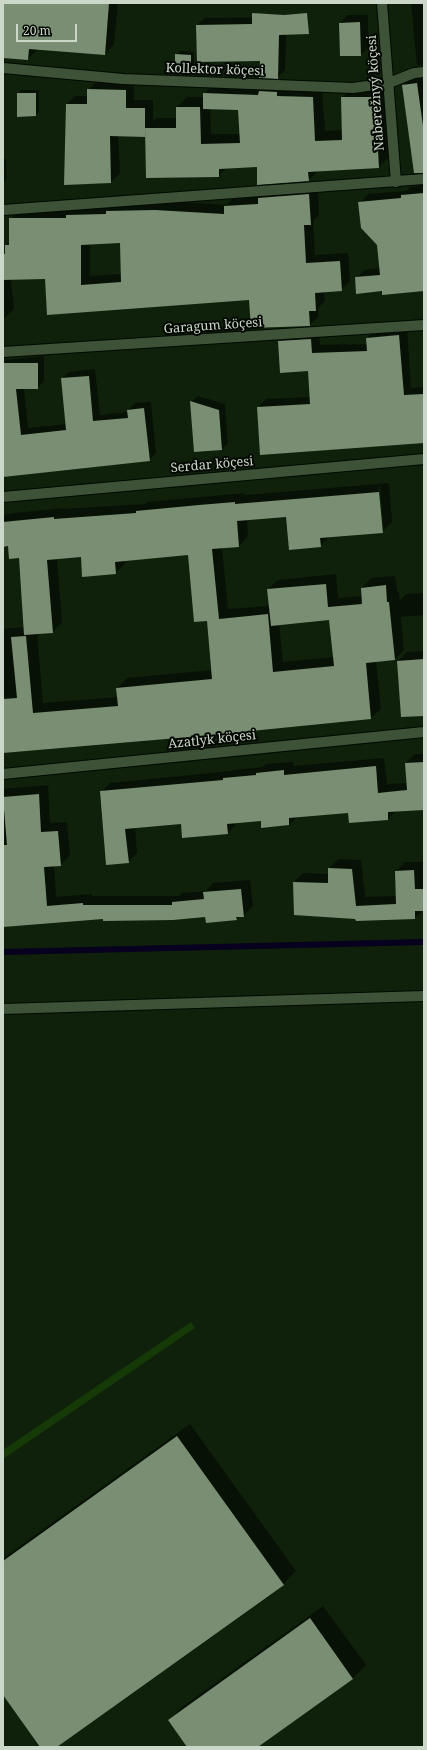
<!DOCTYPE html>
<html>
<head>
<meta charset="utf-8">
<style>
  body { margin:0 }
  #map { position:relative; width:427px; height:1750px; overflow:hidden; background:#0f210a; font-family:"Noto Serif",serif }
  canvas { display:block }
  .frame { position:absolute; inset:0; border:4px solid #cbd7c8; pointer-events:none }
  .scale { position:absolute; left:16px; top:24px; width:61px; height:18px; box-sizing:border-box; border:2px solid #cbd7c8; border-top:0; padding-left:5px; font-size:12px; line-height:14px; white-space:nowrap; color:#cbd7c8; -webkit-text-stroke:3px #030802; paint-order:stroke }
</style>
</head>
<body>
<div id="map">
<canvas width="427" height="1750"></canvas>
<div class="frame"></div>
<div class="scale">20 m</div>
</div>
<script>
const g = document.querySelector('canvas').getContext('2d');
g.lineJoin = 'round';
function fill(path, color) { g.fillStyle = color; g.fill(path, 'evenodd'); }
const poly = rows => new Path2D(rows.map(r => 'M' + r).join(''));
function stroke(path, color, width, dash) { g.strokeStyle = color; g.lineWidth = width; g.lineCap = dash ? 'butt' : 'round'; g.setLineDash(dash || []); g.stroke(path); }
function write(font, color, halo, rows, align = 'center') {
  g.font = font + ' "Noto Serif",serif'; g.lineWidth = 4; g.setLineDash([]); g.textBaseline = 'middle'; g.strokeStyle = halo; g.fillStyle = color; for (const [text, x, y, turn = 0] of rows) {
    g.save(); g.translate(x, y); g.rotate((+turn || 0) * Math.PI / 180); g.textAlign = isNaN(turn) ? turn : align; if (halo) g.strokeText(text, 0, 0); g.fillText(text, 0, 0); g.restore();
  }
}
fill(poly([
  [191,1322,195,1328,3,1459,3,1450]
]), '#153a08');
fill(poly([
  [3,3,118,3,114,44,105,54,38,49,28,59,3,49],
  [411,3,424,3,424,65,417,65],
  [347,15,368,15,368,47,361,55,340,23],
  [287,17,285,70,277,78,261,60,197,25,205,18],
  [180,51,194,52,194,68,190,71,176,55],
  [424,73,424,172,403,86,411,77],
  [97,81,134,82,134,100,153,100,153,122,156,118,177,118,177,107,187,97,204,97,204,94,214,84,322,88,325,131,343,130,342,98,352,87,385,87,389,157,379,167,318,171,308,180,258,166,227,167,219,176,146,134,144,136,118,135,120,173,111,182,67,104,75,96,88,96,88,90],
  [210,108,239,109,241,134,211,134],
  [21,90,39,90,39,112,36,115,18,94],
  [3,159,6,159,7,179,3,183],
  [424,179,424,290,382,290,356,278,365,270,380,268,378,244,360,203,368,194,406,191,410,187,417,186],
  [318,185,319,215,313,221,315,255,348,253,350,281,341,290,324,291,325,301,318,308,319,316,310,325,250,299,48,314,46,278,11,279,14,309,3,320,3,276,6,245,10,241,10,219,19,210,165,201,227,205,234,197,261,196,268,189],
  [121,242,122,274,90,276,90,244],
  [407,327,411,388,424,387,424,442,258,407,266,399,311,397,309,370,280,341,288,333,319,331,320,345,368,344,367,338,375,330],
  [44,356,44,381,37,388,24,388,28,428,67,424,62,379,69,372,95,369,100,415,128,412,128,410,135,403,151,402,156,453,149,460,3,476,3,360],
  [198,396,225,404,228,443,222,449,191,402],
  [389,483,392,522,382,532,330,536,320,546,287,516,247,519,248,536,239,546,222,547,228,609,270,606,268,589,278,580,336,574,338,598,362,596,362,588,371,578,395,576,397,592,399,592,400,601,406,594,424,593,424,615,401,617,404,650,394,660,376,661,381,709,371,718,3,753,3,629,25,627,19,556,9,545,3,546,3,516,6,514,63,508,63,509,145,504,147,502,244,493,245,495],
  [378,487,380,487,383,524,381,524],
  [189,554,208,620,212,670,127,678,117,688,118,697,43,703,37,633,53,632,62,622,57,558,82,556,115,573,125,564,125,560],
  [330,619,334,657,283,662,279,624],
  [424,651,424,714,398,661,407,652],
  [415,754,424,754,424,809,396,811,388,819,349,812,297,817,289,825,261,820,237,823,228,833,182,823,135,827,137,853,128,862,101,792,110,783,231,771,233,770,263,767,266,764,293,762,293,766,384,758,387,784,407,783,406,763],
  [48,785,50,823,67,822,70,855,61,865,54,865,56,897,92,894,92,896,179,896,182,893,206,891,213,883,250,880,253,906,243,916,239,916,236,919,206,916,104,918,3,926,3,789],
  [338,859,361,860,365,897,396,896,396,871,405,862,423,862,424,910,415,918,357,920,356,918,294,882,303,873,329,874,329,868],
  [190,1424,296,1571,283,1584,56,1747,42,1747,3,1693,3,1558],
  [323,1606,366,1665,353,1678,257,1747,188,1747,169,1720,182,1707]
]), '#0007');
stroke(poly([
  [3,952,424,942]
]), '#08001f', 6);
fill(poly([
  [3,3,109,3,105,55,29,49,28,60,3,58],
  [252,13,284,15,307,13,309,34,279,35,278,79,259,78,260,61,197,62,196,25,252,24],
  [360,22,361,56,340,56,339,23],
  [175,54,191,55,191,72,175,72],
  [417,83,424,133,424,173,414,173,402,85],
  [87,89,126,90,126,108,145,108,145,137,110,136,111,183,64,185,66,104,87,104],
  [259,91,277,92,277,96,313,97,315,141,342,140,341,97,375,97,379,168,308,172,309,181,257,185,257,167,219,169,219,177,146,178,145,128,176,128,176,107,200,107,201,144,240,143,238,110,203,109,203,93,258,95],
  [17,93,36,93,36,116,17,117],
  [424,193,424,291,382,295,382,291,356,294,355,277,380,275,377,245,361,228,358,202,401,198,401,195],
  [309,194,311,225,304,225,306,263,340,261,342,291,315,293,316,311,309,311,310,326,251,328,249,300,47,315,45,279,3,280,3,254,5,254,5,245,9,245,9,218,66,218,66,215,106,214,106,211,155,210,224,214,224,206,258,204,258,198],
  [120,243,121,282,81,285,81,245],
  [399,335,404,395,424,394,424,443,260,455,257,407,310,404,308,371,280,373,278,341,311,339,312,353,367,351,366,338],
  [3,363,38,363,38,389,16,389,21,435,66,430,61,378,89,376,93,421,128,418,127,410,144,408,150,461,3,477],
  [190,401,219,410,222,450,194,452],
  [379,492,383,533,320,538,321,547,289,550,286,517,237,521,239,547,212,549,219,619,268,614,273,672,334,666,329,620,271,626,267,589,326,584,328,607,362,604,361,588,386,585,387,602,389,602,395,660,366,663,371,719,201,736,3,753,3,699,17,698,11,637,26,636,33,713,118,706,116,688,212,679,207,621,194,622,188,555,115,562,116,574,82,577,81,557,47,560,53,633,24,635,19,558,9,559,8,546,3,547,3,522,54,517,54,519,136,513,136,511,199,505,235,502,235,504],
  [424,659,424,716,401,717,397,661],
  [424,762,424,810,388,812,388,820,349,823,348,813,289,818,289,825,261,828,261,821,227,824,228,834,182,838,181,824,125,829,129,863,106,865,100,791,223,780,223,778,256,775,256,773,284,770,284,775,376,766,378,793,407,790,405,763],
  [39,794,41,832,58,831,61,866,44,867,47,906,83,903,83,905,172,905,172,902,204,899,203,892,241,889,244,917,236,917,237,920,206,923,205,917,173,920,103,921,103,919,3,927,3,845,7,845,3,797],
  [328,868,352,869,356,906,396,904,395,871,414,870,415,889,424,889,424,911,415,911,415,919,356,921,355,919,294,915,293,882,328,883],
  [177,1436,284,1585,57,1747,40,1747,3,1695,3,1561],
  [310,1618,353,1679,258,1747,187,1747,168,1720]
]), '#798e73');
const minor = poly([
  [382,3,396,182],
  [3,68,123,79,353,88,389,83,414,73,424,72],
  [3,210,424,179],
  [3,352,424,325],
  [3,497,424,459],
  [3,774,424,732],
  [3,1009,424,996]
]);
stroke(minor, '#000a00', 12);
stroke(minor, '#3e5238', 10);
write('13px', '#cbd7c8', '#030802', [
  ["Kollektor köçesi",215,70,2],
  ["Naberežnyý köçesi",376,93,-94],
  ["Garagum köçesi",213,326,-4],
  ["Serdar köçesi",212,465,-5],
  ["Azatlyk köçesi",212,740,-6]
]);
</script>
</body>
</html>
